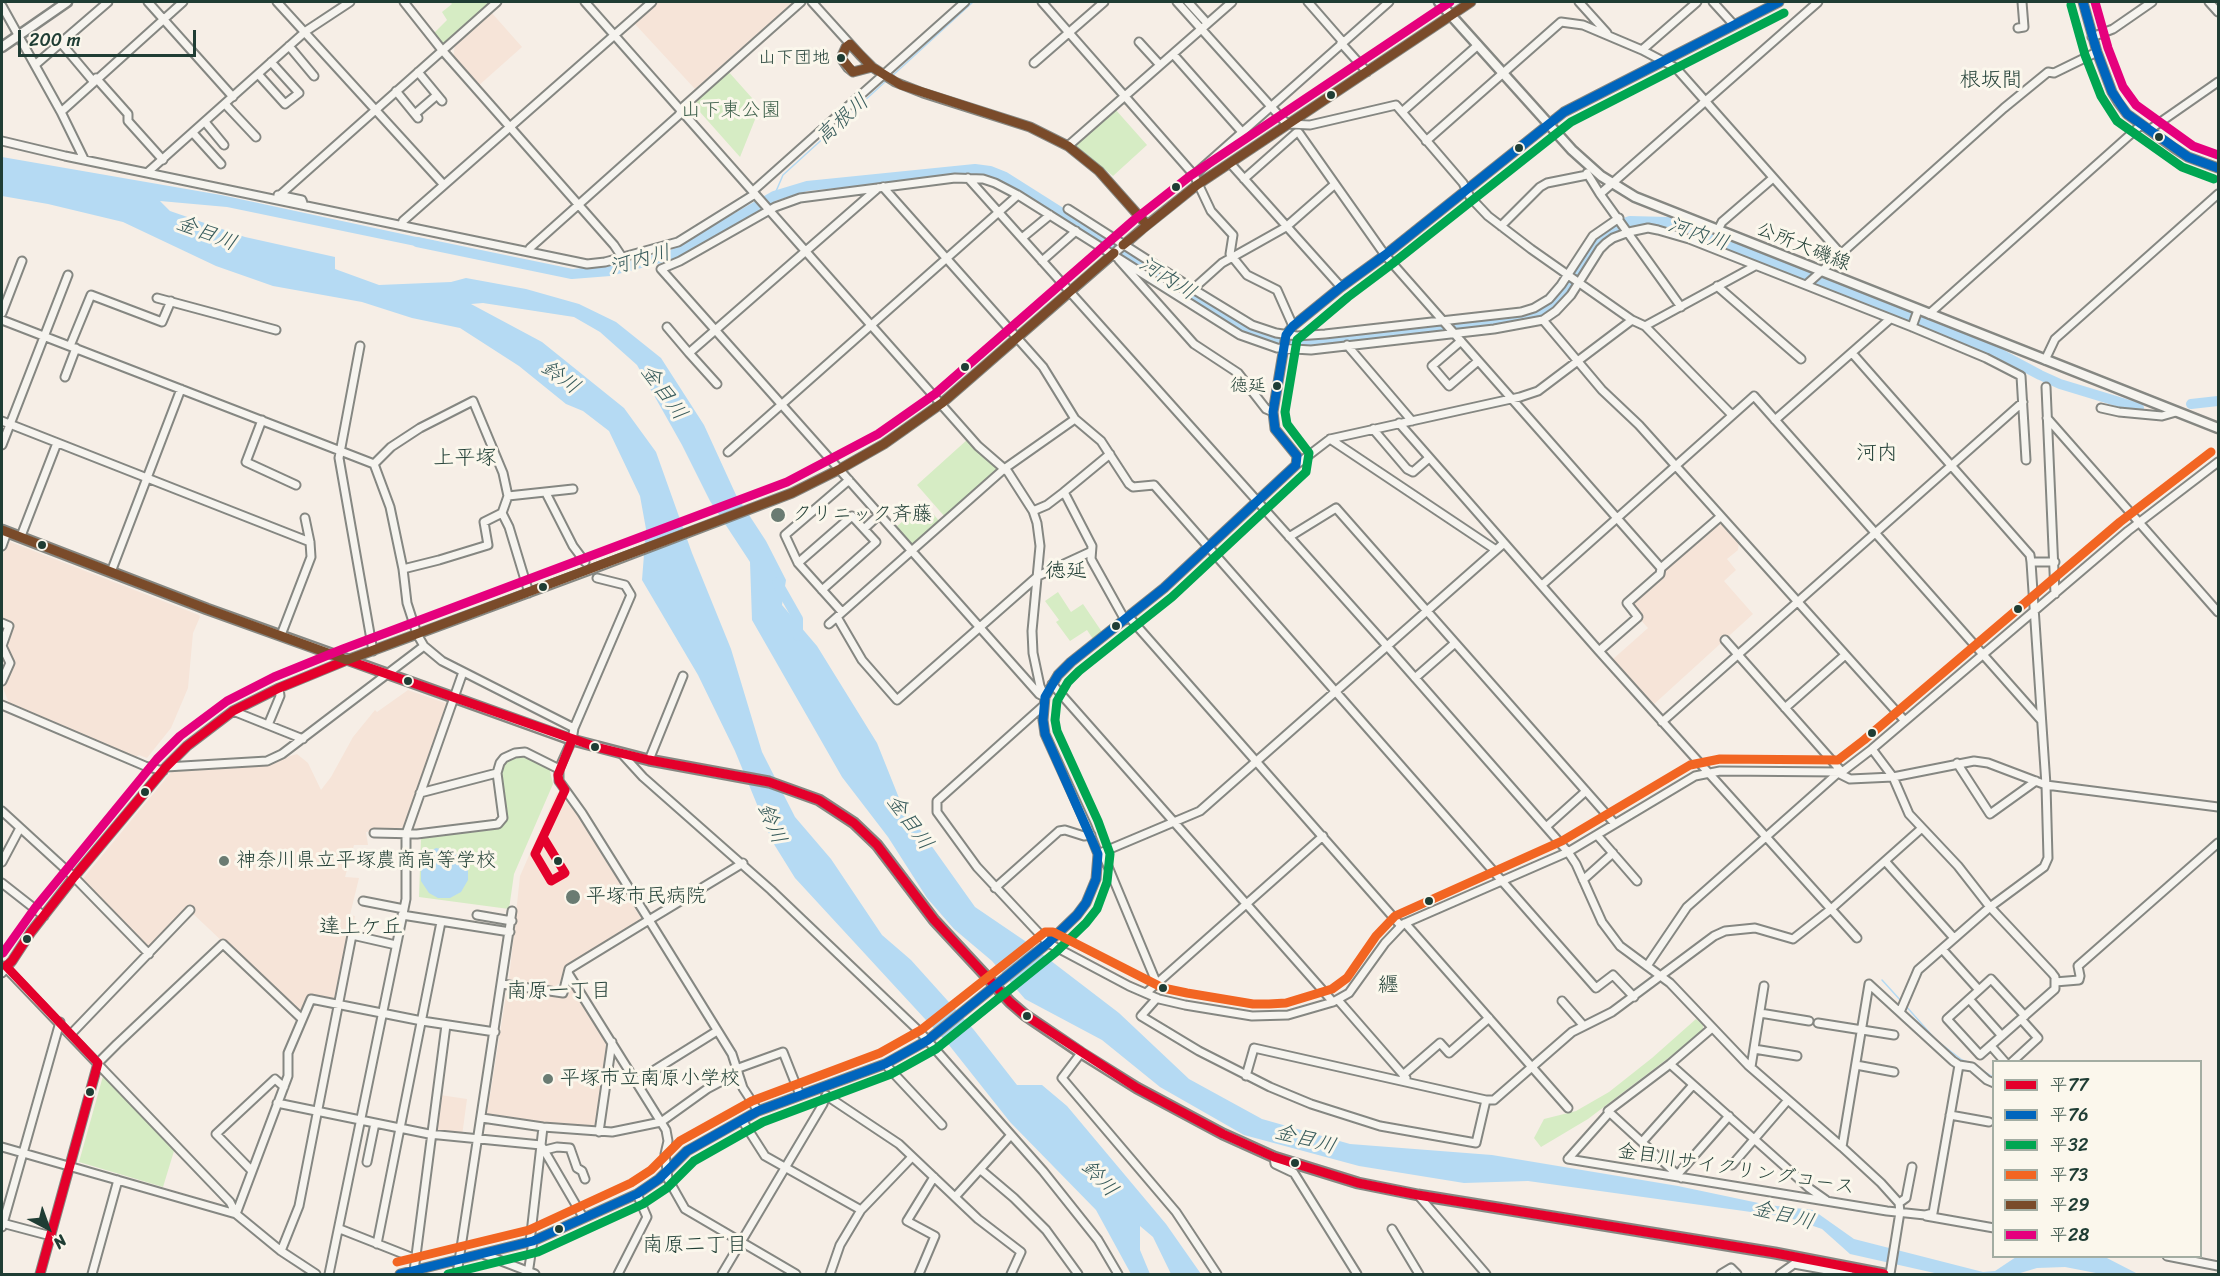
<!DOCTYPE html>
<html>
<head>
<meta charset="utf-8">
<style>
  body { margin:0 }
  #map { position:relative; width:2220px; height:1276px; overflow:hidden; background:#f6eee6; font-family:Sriracha,"Klee One",sans-serif }
  canvas { display:block }
  .frame { position:absolute; inset:0; border:3px solid #1f3d34; pointer-events:none }
  .legend { position:absolute; left:1992px; top:1060px; width:210px; height:198px; box-sizing:border-box; background:#fbf7ec; border:2px solid #a3ada2; margin:0; padding:8px 10px; list-style:none; font-size:18px; color:#1f3d34 }
  .legend li { display:flex; align-items:center; gap:12px; height:30px }
  .legend b { width:30px; border:2px solid #a3ada2 }
  .north { position:absolute; left:18px; top:1198px; width:60px; height:60px; -webkit-text-stroke:4px #fbf7ec; paint-order:stroke; rotate:139deg; font-size:16px; font-weight:700; line-height:24px; text-align:center; color:#1f3d34 }
  .north::after { content:''; display:block; margin:auto; width:21px; height:27px; background:#1f3d34; clip-path:polygon(50% 0,100% 100%,50% 72%,0 100%) }
  .scale { position:absolute; left:18px; top:30px; width:178px; height:27px; box-sizing:border-box; border:3px solid #1f3d34; border-top:0; padding-left:8px; font-size:18px; line-height:21px; white-space:nowrap; color:#1f3d34; -webkit-text-stroke:4px #fbf7ec; paint-order:stroke }
</style>
</head>
<body>
<div id="map">
<canvas width="2220" height="1276"></canvas>
<div class="frame"></div>
<ul class="legend">
<li><b style="height:8px;background:#e4002b"></b>平77</li>
<li><b style="height:8px;background:#0065bd"></b>平76</li>
<li><b style="height:8px;background:#00a651"></b>平32</li>
<li><b style="height:8px;background:#f26522"></b>平73</li>
<li><b style="height:8px;background:#7a4b2a"></b>平29</li>
<li><b style="height:8px;background:#e5007d"></b>平28</li>
</ul>
<div class="north">N</div>
<div class="scale">200 m</div>
</div>
<script>
const g = document.querySelector('canvas').getContext('2d');
g.lineJoin = 'round';
function fill(path, color) { g.fillStyle = color; g.fill(path, 'evenodd'); }
const poly = rows => new Path2D(rows.map(r => 'M' + r).join(''));
function stroke(path, color, width, dash) { g.strokeStyle = color; g.lineWidth = width; g.lineCap = dash ? 'butt' : 'round'; g.setLineDash(dash || []); g.stroke(path); }
function write(font, color, halo, rows, align = 'center') {
  g.font = font + ' Sriracha,"Klee One",sans-serif'; g.lineWidth = 6; g.setLineDash([]); g.textBaseline = 'middle'; g.strokeStyle = halo; g.fillStyle = color; for (const [text, x, y, turn = 0] of rows) {
    g.save(); g.translate(x, y); g.rotate((+turn || 0) * Math.PI / 180); g.textAlign = isNaN(turn) ? turn : align; if (halo) g.strokeText(text, 0, 0); g.fillText(text, 0, 0); g.restore();
  }
}
fill(poly([
  [658,2,794,2,695,89,634,23],
  [491,12,522,47,477,87,453,59,455,44],
  [1718,521,1721,521,1739,542,1738,550,1727,559,1736,570,1724,581,1753,614,1652,706,1612,660,1648,628,1639,618,1641,616,1631,604,1631,601],
  [8,541,199,615,200,617,193,633,188,688,171,728,147,758,139,755,136,757,9,703,3,688,13,663,6,644,14,624,2,618,2,556],
  [408,690,448,704,406,827,366,832,368,845,354,845,345,877,359,878,350,915,355,916,337,1002,310,998,299,1014,188,909,149,951,81,881,173,770,265,764,297,754,308,763,321,790,331,777,353,737,375,710,377,712],
  [557,792,576,813,641,918,640,921,566,967,560,983,554,987,509,979,520,876],
  [572,984,609,1045,597,1128,595,1130,490,1118,487,1114,507,989,568,996,569,985],
  [440,1095,467,1099,462,1136,435,1133]
]), '#f6e4d8');
fill(poly([
  [450,2,494,2,443,46,433,34,447,20,442,12,452,4],
  [727,70,760,107,740,157,691,102],
  [1115,109,1147,145,1113,176,1075,145],
  [968,439,997,469,945,517,917,485],
  [924,503,940,522,912,546,896,527],
  [1058,592,1071,612,1083,604,1102,632,1093,639,1087,630,1070,641,1056,622,1059,620,1045,601],
  [524,754,549,767,553,784,514,874,509,909,419,897,421,838,491,830,500,827,507,818,501,768,505,762,510,758],
  [1696,1019,1703,1025,1703,1030,1671,1056,1588,1119,1541,1147,1534,1138,1544,1119,1576,1111,1609,1092,1652,1058],
  [103,1076,174,1151,163,1187,79,1162]
]), '#d6ecc4');
fill(poly([
  [2,157,221,195,435,241,425,248,227,207,160,201,170,211,245,237,335,257,335,269,379,285,451,282,466,278,526,289,579,304,616,322,661,358,704,425,736,495,766,541,786,580,782,605,817,646,877,743,901,803,975,907,1025,941,1119,1013,1189,1079,1262,1119,1350,1144,1492,1155,1678,1186,1768,1205,1813,1210,1854,1239,1983,1272,1995,1271,2016,1257,2103,1256,2138,1274,2101,1274,2065,1267,2037,1268,2017,1274,1939,1274,1850,1254,1822,1229,1787,1217,1528,1181,1464,1183,1359,1166,1244,1135,1160,1087,1102,1040,1025,999,992,961,954,929,927,898,888,837,842,777,752,620,750,562,710,501,682,445,637,365,600,332,574,317,483,303,471,304,542,342,624,408,656,452,692,553,731,649,762,752,795,817,831,859,882,935,911,960,974,1030,1017,1085,1042,1085,1067,1106,1166,1224,1201,1274,1171,1274,1153,1237,1140,1226,1140,1250,1150,1274,1131,1274,1096,1210,1010,1122,949,1045,795,878,772,841,735,751,698,675,642,580,646,529,640,496,609,431,583,411,566,404,519,366,460,328,412,318,362,302,273,286,216,266,123,222,48,204,2,196],
  [436,848,451,851,461,856,468,867,468,880,461,892,450,898,438,898,429,893,421,881,421,868,424,855]
]), '#b5daf3');
stroke(poly([
  [892,76,973,2],
  [774,196,783,175,886,81],
  [1882,980,1902,1002],
  [1905,1005,1936,1040,1962,1060,1970,1063],
  [1974,1065,1994,1078]
]), '#b5daf3', 1.5);
stroke(poly([
  [417,242,572,274,610,271,672,255,774,196,807,186,975,169,990,171,1005,177,1250,332,1275,339,1311,342,1528,317,1545,309,1568,290,1598,239,1614,227,1630,221,1668,222,1995,351,2040,375,2060,384,2139,408],
  [2191,404,2218,401],
  [777,582,798,619,798,636]
]), '#b5daf3', 10);
const minor = poly([
  [148,2,233,97],
  [277,2,444,185],
  [404,2,442,50,614,245,622,257],
  [585,2,978,446,1008,472,1033,511,1037,523,1040,546,1032,631,1033,653,1040,686,1045,697],
  [812,2,860,55,872,67,895,82,923,93,1030,127,1068,146,1099,171,1147,225],
  [1042,2,1194,175,1211,211,1233,235,1230,254,1247,275,1277,290,1293,326],
  [1177,2,1284,121,1289,124,1310,125,1396,105,1463,183,1470,197,1488,216,1531,249,1632,320,1645,326,1732,415],
  [1188,2,1207,23],
  [1308,2,1343,42],
  [1579,2,1607,33],
  [1713,2,1734,25],
  [2083,2,2097,52,2112,92,2118,102,2127,114,2174,148,2188,157,2218,168],
  [2209,2,2218,12],
  [2,6,61,112,183,2],
  [2018,28,2024,27,2022,2],
  [2092,37,2113,29,2152,2],
  [1139,42,1160,65],
  [61,43,93,81],
  [1341,43,1367,72],
  [850,44,846,47,841,58,848,68,853,72,872,67],
  [289,46,314,76],
  [1642,50,1697,2],
  [1173,54,1242,132],
  [1034,63,1104,2],
  [35,65,108,2],
  [418,72,442,101],
  [258,74,285,104,299,93,271,62],
  [96,78,128,114,128,121,163,160],
  [396,91,418,118],
  [225,104,256,137],
  [61,112,84,159],
  [1402,112,1478,45],
  [415,114,437,95],
  [205,122,224,145],
  [2149,130,2218,82],
  [193,133,221,164],
  [2,141,65,156,587,264,605,262,678,242,755,194],
  [1426,141,1561,22,1583,25,1642,50,1676,68,1841,254],
  [1068,146,1232,2],
  [1230,163,1341,287],
  [148,172,306,31,350,2],
  [1587,173,1600,194],
  [1194,175,1389,2],
  [968,178,1387,646,1568,852,1576,864,1602,922,1620,946,1670,983,1748,1065,1842,1147,1881,1183,1899,1203,1900,1212,1890,1274],
  [1244,179,1296,133,1299,133,1385,255,1661,568],
  [883,187,1043,367,1075,419,1101,441,1129,484,1133,487,1154,485,1596,988,1613,975,1634,997],
  [753,191,965,2],
  [278,195,302,200,303,203],
  [280,195,497,2],
  [1068,209,1193,289,1222,263,1286,227,1335,184],
  [403,221,652,2],
  [1501,226,1540,187,1547,183,1587,175],
  [1718,230,1722,222,1773,178],
  [1022,238,1050,215],
  [530,248,679,115,684,106,801,2],
  [1119,260,1194,344,1238,373,1266,409,1273,412],
  [1042,261,1076,231],
  [1806,285,2004,108,2048,72,2054,73,2097,52],
  [1717,286,1801,359],
  [1193,289,1252,325,1276,333,1297,336,1325,334,1521,312,1534,308,1549,299,1561,285,1593,236,1619,218],
  [157,298,276,330],
  [1681,307,1600,194,1818,2],
  [2,313,22,261],
  [1929,314,2141,125],
  [2,320,374,464,390,507,403,569,407,603,417,634,424,646,442,661,574,728,572,740,559,769,559,781,582,813,649,920,569,969,568,973,666,1130,668,1141,665,1154,668,1179,685,1209,796,1274],
  [1543,320,1602,390,1639,425,1904,720],
  [1645,326,1755,266],
  [667,327,689,353,878,188],
  [1912,327,1918,310],
  [1461,341,1432,366,1449,386,1478,361],
  [1347,345,1412,421],
  [70,346,91,295,162,322,171,301],
  [360,346,339,458,373,651],
  [689,353,717,384],
  [1852,353,2030,555,2031,562,2055,562],
  [2045,360,2055,339,2218,194],
  [65,377,76,348],
  [2046,387,2055,594],
  [2101,408,2119,412,2162,416,2176,412],
  [2047,418,2218,612],
  [262,420,246,462,296,485],
  [1775,420,1890,319],
  [2,421,310,542],
  [1399,423,1599,651,1857,938],
  [1373,429,1407,469,1413,472,1429,458],
  [1330,439,1496,550],
  [2,445,68,275],
  [728,452,1018,195],
  [1110,454,1064,492,1092,546,1091,559,1125,620],
  [374,464,391,447,420,428,473,401,503,473,508,496,502,513,484,522,488,545,439,560,403,569],
  [1296,465,1330,439,1520,397,1538,391,1632,320],
  [546,493,573,546,585,562],
  [508,496,573,489],
  [1033,511,1047,505,1064,492],
  [502,513,509,527,529,593],
  [21,536,57,443],
  [1289,537,1336,508,1615,824],
  [2,546,7,532],
  [798,563,852,516,864,529],
  [111,572,181,389],
  [1542,585,1754,396,2041,720],
  [822,590,876,542,864,529,880,514],
  [842,612,798,563,785,535,849,480],
  [837,617,862,660,897,700,1038,576,1090,552],
  [1129,617,1401,926],
  [2,623,9,626,2,646,10,663,2,681],
  [829,624,1004,469,1075,419],
  [281,635,311,557,310,542,305,518],
  [1725,640,1842,772],
  [1599,651,1638,617,1627,603,1660,574,1661,568,1720,517],
  [1415,678,1455,643],
  [1052,684,1333,1002],
  [1045,697,1039,694,661,269,680,261,775,207,800,198,955,178,983,179,995,183,1018,195,1240,335,1277,348,1311,350,1494,329,1543,320,1556,311,1571,295,1600,249,1606,243,1613,238,1629,232,1648,228,1658,230,1689,239,1912,327,1986,358,2021,376,2026,460],
  [2,705,145,766,163,771],
  [1043,706,937,801,937,812,977,867,1048,943,1129,986,1159,999,1185,1005,1252,1016,1288,1015,1333,1002,1349,993,1385,943,1403,924,1568,852,1695,776,1720,771,1842,772,1872,749,2128,531,2218,462],
  [1785,708,1844,656],
  [233,711,303,739],
  [1662,722,2023,402],
  [268,725,280,696,279,688],
  [574,728,631,595,625,585,597,578],
  [1872,749,1893,777,1909,814,1958,866,1990,907,2052,973,2055,977,2055,989,1980,1055,1947,1019,1979,990,1942,949],
  [622,754,643,777,771,890,920,1032,1043,1171,1098,1240,1118,1274],
  [649,760,683,676],
  [1957,763,1990,814,2036,781],
  [166,767,267,761,282,754,424,646],
  [420,793,497,773],
  [2,811,74,877,149,954],
  [1546,827,1586,791],
  [374,833,417,834,498,824,503,818,497,773,500,763,504,758,515,753,525,752,559,769],
  [1597,835,1637,881],
  [1102,852,1157,984],
  [1098,854,1200,811,1504,543],
  [1885,861,1954,938],
  [2,862,20,828],
  [743,863,649,920,732,1054,743,1088,758,1111],
  [1583,880,1613,853],
  [2,883,44,916],
  [995,888,1059,831,1065,830,1084,836,1091,835],
  [363,901,404,909],
  [402,915,510,932],
  [477,915,512,921],
  [1405,923,1568,1108],
  [4,966,230,1202,236,1214,281,1251,316,1274],
  [1647,966,1687,907,1838,773,1850,779,1893,777,1974,761,1988,763,2046,785,2218,807],
  [2,973,12,961,31,932,74,877,166,767,187,746,233,711,279,688,347,660,590,570,792,493,840,469,884,444,942,403,1142,229,1197,185,1471,2],
  [2055,982,2079,980,2080,976,2078,966,2218,843],
  [502,984,563,993,568,973],
  [1979,990,1991,979,2025,1016],
  [1146,993,1323,836],
  [1157,998,1141,1016,1199,1051,1270,1087,1311,1104,1380,1126,1476,1143,1486,1100,1494,1100,1572,1032,1612,1012,1714,936,1725,931,1755,928,1793,939,1831,909,1922,828],
  [1969,999,2002,1036],
  [1338,1000,1406,1078],
  [1562,1001,1583,1025],
  [1900,1012,1918,970,1990,907,2044,867,2048,858,2046,785,2031,562],
  [1760,1013,1809,1021],
  [60,1022,23,1153,236,1214,288,1076,288,1053,311,999,422,1021,495,1032],
  [1818,1023,1894,1035],
  [71,1034,190,910],
  [1991,1046,2005,1062],
  [1754,1049,1797,1056],
  [1081,1053,1062,1078,1176,1212,1217,1274],
  [2012,1062,2038,1038,2021,1019],
  [885,1064,942,1125],
  [1670,1064,1809,1188,1826,1200],
  [1856,1065,1894,1072],
  [1751,1067,1764,986],
  [736,1069,783,1052,800,1095],
  [1403,1075,1440,1043,1449,1053,1489,1018],
  [1246,1076,1254,1048,1486,1100],
  [637,1081,717,1031],
  [827,1096,899,1144,978,1219,1021,1252,1011,1274],
  [277,1103,429,1134,541,1145,530,1242],
  [1950,1115,1989,1122],
  [482,1118,543,1127,612,1132,661,1122,707,1089,737,1073],
  [742,1120,765,1156,861,1210],
  [543,1127,541,1145,583,1217],
  [599,1132,612,1042],
  [1642,1142,1693,1085],
  [2,1147,23,1153,2,1227],
  [1842,1147,1869,984,1953,1061,1959,1065,1972,1067,1987,1080,1994,1083],
  [545,1150,557,1147,570,1148,577,1168,582,1171,585,1179],
  [1274,1157,1275,1164,1294,1173,1357,1274],
  [1568,1159,1887,1211,1925,1215,1933,1213,1959,1065],
  [1568,1159,1609,1113],
  [367,1162,375,1123],
  [1732,1165,1788,1100],
  [981,1170,1014,1198,1046,1230,1078,1274],
  [252,1171,216,1134,275,1079,284,1087],
  [1678,1174,1729,1116],
  [1681,1178,1608,1111,1670,1064,1712,1028],
  [1418,1195,1486,1274],
  [955,1197,1010,1136],
  [1899,1203,1906,1198,1912,1167],
  [1926,1216,1994,1228],
  [2,1223,51,1236],
  [340,1229,416,1259],
  [1392,1229,1419,1274],
  [377,1244,441,922],
  [281,1251,299,1206,352,935,396,945],
  [483,1254,535,1274],
  [2167,1256,2218,1266],
  [414,1271,446,1025],
  [40,1274,98,1063,117,1044,223,944,302,1019],
  [92,1274,118,1180],
  [329,1274,406,899,406,834,463,672],
  [400,1274,533,1241,637,1194,659,1179,687,1151,758,1111,885,1064,928,1040,1048,943,1077,915,1086,903,1096,879,1098,854,1087,826,1045,734,1043,720,1045,697,1058,675,1071,662,1164,588,1296,465,1297,456,1275,429,1273,412,1286,335,1293,326,1341,287,1385,255,1564,112,1779,2],
  [457,1274,512,911],
  [528,1274,533,1241],
  [618,1274,647,1217,637,1194],
  [722,1274,823,1104,826,1095],
  [830,1274,840,1245,861,1210,912,1157],
  [919,1274,935,1236,907,1221,934,1177],
  [1721,1274,1731,1268,1737,1274],
  [1780,1274,1794,1264,1849,1274]
]);
const major = poly([
  [1439,2,1572,150,1601,176,1635,197,2218,428],
  [2,47,67,2],
  [2,530,207,609,572,740,649,760,769,782,819,800,854,823,877,845,934,920,1010,1002,1025,1015,1081,1053,1137,1088,1223,1134,1274,1157,1358,1183,1418,1195,1775,1253,1884,1274]
]);
stroke(minor, '#858782', 11);
stroke(major, '#858782', 13);
stroke(minor, '#f6f4ef', 7);
stroke(major, '#f6f4ef', 8);
stroke(poly([
  [543,837,565,873,551,881,535,854,565,790,559,781,558,775,572,740],
  [40,1274,98,1063,6,966,12,961,31,932,74,877,166,767,187,746,233,711,279,688,347,660,596,747,649,760,769,782,819,800,854,823,877,845,934,920,1010,1002,1025,1015,1137,1088,1223,1134,1274,1157,1358,1183,1418,1195,1775,1253,1884,1274]
]), '#e4002b', 9);
stroke(poly([
  [2083,2,2097,52,2112,92,2127,114,2188,157,2218,168],
  [400,1274,533,1241,637,1194,659,1179,687,1151,758,1111,885,1064,928,1040,1048,943,1077,915,1086,903,1096,879,1098,854,1045,734,1043,720,1045,697,1058,675,1071,662,1164,588,1296,465,1297,456,1275,429,1273,412,1286,335,1293,326,1341,287,1385,255,1564,112,1779,2]
]), '#0065bd', 9);
stroke(poly([
  [2071,5,2085,55,2101,96,2117,121,2182,167,2214,179],
  [448,1274,538,1252,643,1204,667,1188,694,1161,763,1122,891,1074,936,1049,1056,952,1086,923,1097,909,1107,882,1110,854,1098,821,1057,731,1055,720,1057,701,1068,682,1079,671,1172,597,1306,472,1309,453,1287,424,1285,412,1297,340,1348,297,1392,264,1571,122,1784,13]
]), '#00a651', 9);
stroke(poly([
  [397,1262,529,1230,631,1183,651,1170,680,1141,752,1101,880,1053,921,1030,1045,932,1053,932,1163,988,1187,993,1253,1004,1269,1004,1286,1003,1332,989,1347,978,1376,936,1395,916,1562,841,1690,765,1720,759,1838,760,1864,740,2120,522,2211,452]
]), '#f26522', 9);
stroke(poly([
  [850,44,872,67,853,72,841,58,846,47,850,44],
  [872,67,901,85,1030,127,1068,146,1099,171,1147,225],
  [1123,245,1197,185,1471,2],
  [2,530,207,609,347,660,792,493,840,469,884,444,942,403,1114,253]
]), '#7a4b2a', 9);
stroke(poly([
  [2095,2,2108,48,2123,87,2136,105,2193,146,2218,155],
  [3,953,35,908,157,759,180,736,227,701,274,677,343,649,787,482,878,434,935,394,1134,220,1190,176,1450,2]
]), '#e5007d', 9);
for (const [x, y, r, color] of [
  [841,58,5,"#1f3d34"],
  [1331,95,5,"#1f3d34"],
  [2159,137,5,"#1f3d34"],
  [1519,148,5,"#1f3d34"],
  [1176,187,5,"#1f3d34"],
  [965,367,5,"#1f3d34"],
  [1277,386,5,"#1f3d34"],
  [778,515,8,"#6a7b72"],
  [42,545,5,"#1f3d34"],
  [543,587,5,"#1f3d34"],
  [2018,609,5,"#1f3d34"],
  [1116,626,5,"#1f3d34"],
  [408,681,5,"#1f3d34"],
  [1872,733,5,"#1f3d34"],
  [595,747,5,"#1f3d34"],
  [145,792,5,"#1f3d34"],
  [224,861,6,"#6a7b72"],
  [558,861,5,"#1f3d34"],
  [573,897,8,"#6a7b72"],
  [1429,901,5,"#1f3d34"],
  [27,939,5,"#1f3d34"],
  [1163,988,5,"#1f3d34"],
  [1027,1016,5,"#1f3d34"],
  [548,1079,6,"#6a7b72"],
  [90,1092,5,"#1f3d34"],
  [1295,1163,5,"#1f3d34"],
  [559,1229,5,"#1f3d34"]
]) { const dot = new Path2D(); dot.arc(x, y, r, 0, 2 * Math.PI); g.fillStyle = color; g.fill(dot); stroke(dot, '#fbf7ec', 2); }
write('18px', '#1f3d34', '#fbf7ec', [
  ["山下団地",830,58],
  ["徳延",1266,386]
], 'right');
write('20px', '#3e604b', '#fbf7ec', [
  ["山下東公園",731,111]
]);
write('20px', '#1f3d34', '#fbf7ec', [
  ["公所大磯線",1803,247,22],
  ["金目川サイクリングコース",1736,1170,9]
]);
write('20px', '#1f3d34', '#fbf7ec', [
  ["クリニック斉藤",792,515],
  ["神奈川県立平塚農商高等学校",236,861],
  ["平塚市民病院",586,897],
  ["平塚市立南原小学校",560,1079]
], 'left');
write('21px', '#1f3d34', '#fbf7ec', [
  ["根坂間",1991,81],
  ["河内",1877,454],
  ["上平塚",465,459],
  ["徳延",1066,572],
  ["達上ケ丘",361,928],
  ["纒",1388,986],
  ["南原一丁目",559,992],
  ["南原二丁目",695,1246]
]);
write('italic 21px', '#375b5b', '#fbf7ec', [
  ["高根川",843,120,-42],
  ["金目川",206,234,21],
  ["河内川",1698,235,19],
  ["河内川",640,261,-15],
  ["河内川",1167,279,32],
  ["鈴川",560,378,36],
  ["金目川",663,393,54],
  ["金目川",909,823,54],
  ["鈴川",771,824,67],
  ["金目川",1305,1140,15],
  ["鈴川",1099,1179,47],
  ["金目川",1783,1216,14]
]);
</script>
</body>
</html>
